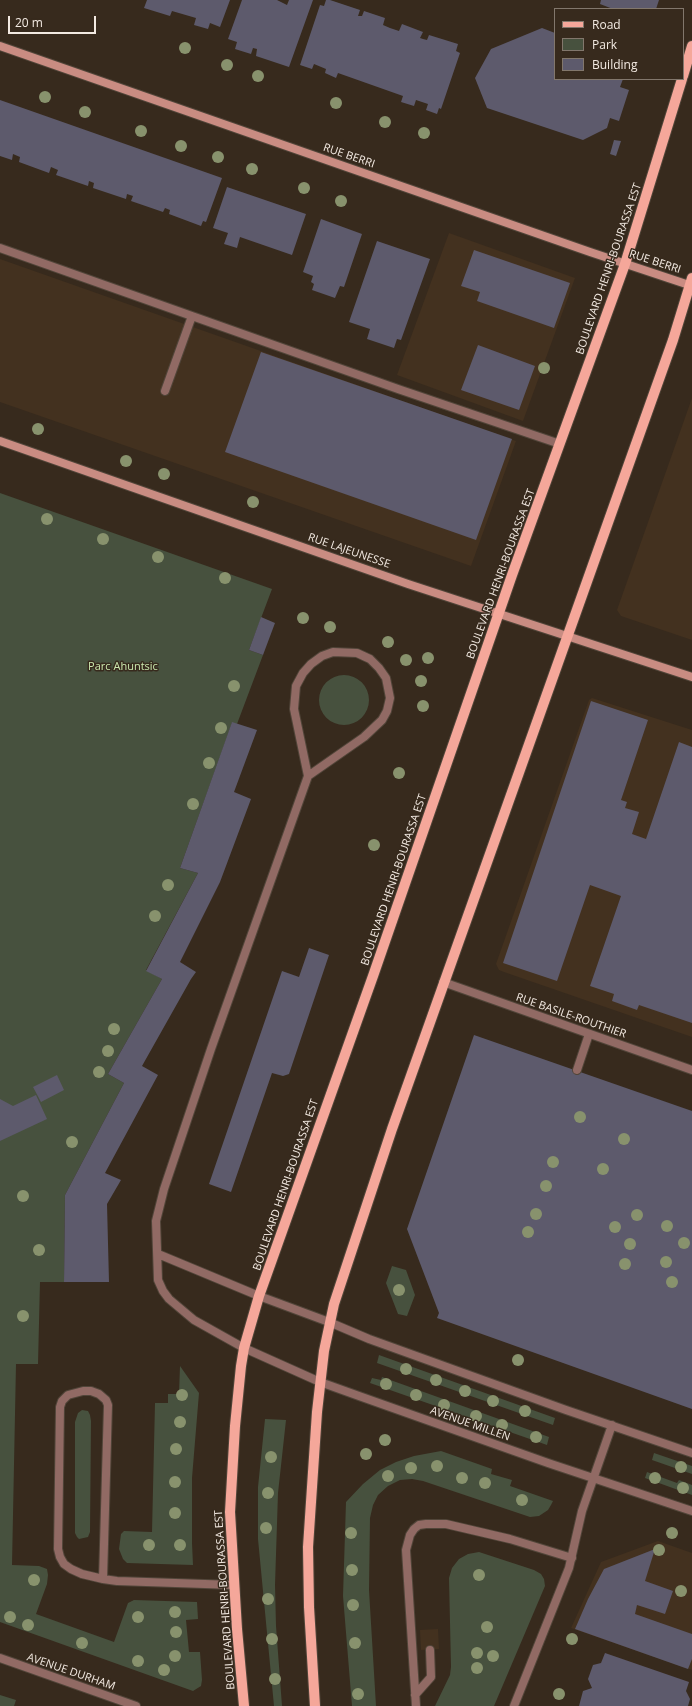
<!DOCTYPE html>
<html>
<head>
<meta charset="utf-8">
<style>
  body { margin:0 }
  #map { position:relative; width:692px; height:1706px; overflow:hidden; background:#372a1d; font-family:"Open Sans",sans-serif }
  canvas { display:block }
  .legend { position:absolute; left:554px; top:8px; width:130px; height:72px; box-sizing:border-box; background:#372a1d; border:1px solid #82776c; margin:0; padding:5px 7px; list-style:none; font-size:12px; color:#f3eae2 }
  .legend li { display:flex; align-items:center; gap:8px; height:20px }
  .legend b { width:20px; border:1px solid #82776c }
  .scale { position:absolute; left:8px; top:16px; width:88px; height:18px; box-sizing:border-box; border:2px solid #f3eae2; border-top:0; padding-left:5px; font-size:12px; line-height:14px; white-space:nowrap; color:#f3eae2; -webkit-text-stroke:3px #372a1d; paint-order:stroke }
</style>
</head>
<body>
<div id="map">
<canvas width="692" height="1706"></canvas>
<ul class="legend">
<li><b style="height:5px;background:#f5a79a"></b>Road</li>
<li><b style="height:11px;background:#47513e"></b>Park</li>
<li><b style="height:11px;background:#5d5a6c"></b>Building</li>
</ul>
<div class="scale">20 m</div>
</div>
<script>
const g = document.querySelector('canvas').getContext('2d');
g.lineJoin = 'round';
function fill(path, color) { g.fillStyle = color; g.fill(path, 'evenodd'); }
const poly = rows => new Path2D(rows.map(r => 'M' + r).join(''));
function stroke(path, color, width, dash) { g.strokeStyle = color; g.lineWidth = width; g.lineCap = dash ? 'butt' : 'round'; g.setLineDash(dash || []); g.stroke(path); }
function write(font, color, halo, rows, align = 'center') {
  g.font = font + ' "Open Sans",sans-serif'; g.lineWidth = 3; g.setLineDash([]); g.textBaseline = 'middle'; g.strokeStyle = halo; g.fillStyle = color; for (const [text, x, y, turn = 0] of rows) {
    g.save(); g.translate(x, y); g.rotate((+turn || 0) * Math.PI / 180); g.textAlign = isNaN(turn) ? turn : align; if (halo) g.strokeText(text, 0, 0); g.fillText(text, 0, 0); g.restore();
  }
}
fill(poly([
  [449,233,575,278,523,421,397,375],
  [0,259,516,441,471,566,0,402],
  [692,398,692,640,621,616,617,610],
  [592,698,692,730,692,1037,504,972,499,970,496,964,589,700],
  [658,1541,692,1553,692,1670,571,1628,601,1562],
  [438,1629,439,1649,421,1650,420,1630]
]), '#43311f');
fill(poly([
  [0,493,272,589,249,650,263,655,237,724,232,723,180,868,198,873,146,970,162,979,108,1074,124,1083,65,1195,64,1282,40,1282,38,1364,16,1364,12,1565,39,1566,47,1569,48,1575,47,1584,36,1614,114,1642,128,1603,134,1600,197,1602,198,1619,186,1620,189,1652,200,1652,202,1680,201,1686,193,1691,0,1622],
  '319 700a25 25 0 1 1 50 0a25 25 0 1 1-50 0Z',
  [392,1266,406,1270,415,1295,407,1316,398,1314,386,1283],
  [379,1355,555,1418,553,1425,377,1363],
  [180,1366,199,1393,192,1478,192,1543,193,1565,127,1563,123,1559,119,1549,121,1534,124,1531,152,1532,155,1403,168,1403,168,1394,179,1394],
  [382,1377,549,1437,547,1445,370,1383,372,1378,381,1380],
  [82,1410,88,1411,90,1415,91,1421,90,1532,88,1537,79,1539,77,1537,75,1533,75,1422,78,1413],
  [265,1419,286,1420,278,1493,275,1585,276,1626,282,1706,274,1706,258,1539,258,1487],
  [441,1451,492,1469,491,1474,512,1480,510,1486,553,1501,551,1505,548,1510,539,1516,530,1517,423,1481,412,1479,400,1480,388,1486,378,1495,373,1505,370,1518,369,1590,376,1706,352,1706,343,1596,346,1502,363,1484,380,1470,396,1462,414,1456],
  [654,1453,692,1466,692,1474,652,1460],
  [647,1472,677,1483,679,1480,692,1485,692,1495,645,1478],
  [479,1552,534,1570,541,1574,544,1579,545,1586,494,1706,435,1706,450,1675,451,1667,449,1578,452,1568,459,1559,468,1554],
  [0,1695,16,1700,14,1706,0,1706]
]), '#47513e');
fill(poly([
  [147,0,230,0,220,27,210,23,208,29,194,25,196,18,172,11,170,16,144,8],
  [242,0,277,0,287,5,289,0,313,0,289,67,256,56,257,49,253,48,251,54,235,49,237,42,228,39],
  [326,0,330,0,360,10,358,16,362,16,364,11,385,18,383,25,390,28,399,31,402,24,423,32,420,38,423,39,427,40,429,35,458,44,456,51,460,53,441,109,439,108,437,114,426,110,428,104,416,100,414,106,401,102,403,96,338,73,336,78,325,73,326,69,314,64,312,69,300,65,320,5,324,6],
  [601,0,659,0,656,9,613,9,600,4],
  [542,28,555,33,555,79,623,79,620,87,629,90,619,121,610,118,607,128,583,140,487,108,475,78,491,49],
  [0,100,222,178,206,222,203,221,201,226,169,214,170,210,165,208,163,212,131,201,133,196,127,194,126,199,93,188,94,183,89,181,88,186,56,175,58,170,51,167,49,173,19,162,20,157,13,154,12,160,0,156],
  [614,140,621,141,616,156,610,154],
  [227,187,306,214,292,255,240,237,237,248,224,244,228,233,213,228],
  [321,219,362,234,344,287,340,286,335,298,312,290,314,284,311,282,313,276,303,272],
  [377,241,430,259,401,340,397,339,394,348,367,339,370,329,349,322],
  [474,250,570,283,554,328,477,301,480,292,461,286],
  [478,345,535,366,519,410,461,390],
  [261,352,512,439,476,540,225,452],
  [261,617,275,623,263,655,249,650],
  [591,701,648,720,621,800,627,802,625,808,639,812,632,834,646,839,679,742,692,747,692,1023,639,1005,637,1010,612,1001,614,994,590,986,621,896,590,885,557,981,503,963],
  [232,722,257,730,234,792,251,799,220,882,180,962,196,972,191,979,142,1066,158,1075,105,1173,121,1180,107,1204,109,1282,64,1282,65,1195,124,1083,108,1074,162,979,146,971,198,873,180,868],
  [309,948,329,955,289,1074,283,1076,272,1073,231,1192,209,1184,282,971,299,977],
  [474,1035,692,1111,692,1409,437,1318,439,1313,407,1229],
  [57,1075,64,1090,41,1102,33,1087],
  [36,1095,47,1119,0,1141,0,1099,13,1106],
  [655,1549,645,1581,673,1591,665,1614,637,1605,635,1614,692,1634,692,1659,688,1669,575,1629,588,1599,604,1569],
  [605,1653,689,1682,686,1691,690,1699,688,1706,579,1706,583,1691,592,1688,588,1679,593,1665,601,1663]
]), '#5d5a6c');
const lane = poly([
  [0,248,398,389,560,444],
  [165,391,192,316],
  [577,1070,589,1034],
  [158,1254,259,1296],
  [244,1348,194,1320,169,1299,163,1291,158,1280,156,1221,164,1189,211,1049,308,776,294,709,296,686,303,673,311,664,322,656,333,652,357,653,370,659,379,668,386,678,390,698,387,711,382,720,364,737,308,776],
  [103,1579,108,1405,106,1400,99,1394,91,1391,83,1391,68,1395,62,1401,60,1407,58,1549,60,1557,64,1564,71,1569,82,1574,103,1579,117,1581,234,1585],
  [415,1695,431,1677,430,1650],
  [416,1706,406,1550,410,1535,414,1529,419,1525,426,1524,446,1524,510,1539,572,1558]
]);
const street = poly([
  [443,982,692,1070],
  [259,1296,329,1322,369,1339,566,1410,692,1453],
  [244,1348,320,1382,359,1396,548,1463,692,1511],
  [0,1658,136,1706],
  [514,1706,569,1568,582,1511,612,1425]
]);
const secondary = poly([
  [0,46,590,252,692,286],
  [0,441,408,584,692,677]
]);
const primary = poly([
  [683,76,692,46],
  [244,1706,237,1629,230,1512,235,1426,241,1366,244,1348,259,1296,373,976,512,575,625,264,682,79],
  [315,1706,309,1607,308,1547,317,1412,324,1351,334,1304,392,1129,673,340,692,278]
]);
stroke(lane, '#514539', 10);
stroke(street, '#514539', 10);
stroke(secondary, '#514539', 10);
stroke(primary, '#514539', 12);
stroke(lane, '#916a64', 8);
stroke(street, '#916a64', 8);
stroke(secondary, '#c98c82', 8);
stroke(primary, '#f5a79a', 10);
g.fillStyle = '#88926d';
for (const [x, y] of [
  [185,48],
  [227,65],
  [258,76],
  [45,97],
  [336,103],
  [85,112],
  [385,122],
  [141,131],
  [424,133],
  [181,146],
  [218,157],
  [252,169],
  [304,188],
  [341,201],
  [544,368],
  [38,429],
  [126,461],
  [164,474],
  [253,502],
  [47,519],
  [103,539],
  [158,557],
  [225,578],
  [303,618],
  [330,627],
  [388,642],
  [428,658],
  [406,660],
  [421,681],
  [234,686],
  [423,706],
  [221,728],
  [209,763],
  [399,773],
  [193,804],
  [374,845],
  [168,885],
  [155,916],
  [114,1029],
  [108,1051],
  [99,1072],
  [580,1117],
  [624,1139],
  [72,1142],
  [553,1162],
  [603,1169],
  [546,1186],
  [23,1196],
  [536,1214],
  [637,1215],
  [667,1226],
  [615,1227],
  [528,1232],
  [684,1243],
  [630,1244],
  [39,1250],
  [666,1262],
  [625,1264],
  [672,1282],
  [399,1290],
  [23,1316],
  [518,1360],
  [406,1369],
  [436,1380],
  [386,1384],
  [465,1391],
  [182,1395],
  [416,1395],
  [493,1401],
  [444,1405],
  [525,1411],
  [476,1416],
  [180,1422],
  [502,1425],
  [536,1437],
  [385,1440],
  [176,1449],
  [366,1454],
  [271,1457],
  [437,1466],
  [681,1467],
  [411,1468],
  [388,1476],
  [462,1478],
  [655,1478],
  [175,1482],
  [485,1483],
  [683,1488],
  [268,1493],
  [522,1500],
  [175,1513],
  [266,1528],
  [351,1533],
  [672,1533],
  [149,1545],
  [180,1545],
  [659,1550],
  [352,1570],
  [479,1575],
  [34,1580],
  [681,1591],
  [268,1599],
  [353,1605],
  [175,1612],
  [10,1617],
  [138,1617],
  [28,1625],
  [487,1627],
  [176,1632],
  [272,1639],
  [572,1639],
  [82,1643],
  [355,1643],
  [477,1653],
  [175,1656],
  [493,1656],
  [138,1661],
  [477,1668],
  [164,1670],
  [275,1679],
  [358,1694],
  [559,1694]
]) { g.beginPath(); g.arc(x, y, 6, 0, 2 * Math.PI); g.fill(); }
write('11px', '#f3eae2', '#372a1d', [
  ["RUE BERRI",349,156,19],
  ["RUE BERRI",655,262,18],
  ["BOULEVARD HENRI-BOURASSA EST",609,269,-71],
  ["RUE LAJEUNESSE",349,551,19],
  ["BOULEVARD HENRI-BOURASSA EST",501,574,-70],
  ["BOULEVARD HENRI-BOURASSA EST",394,880,-71],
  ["RUE BASILE-ROUTHIER",571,1016,19],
  ["BOULEVARD HENRI-BOURASSA EST",286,1185,-71],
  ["AVENUE MILLEN",470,1424,19],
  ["BOULEVARD HENRI-BOURASSA EST",225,1600,-94],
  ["AVENUE DURHAM",71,1672,19]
]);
write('11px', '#cbe8ae', '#372a1d', [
  ["Parc Ahuntsic",123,667]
]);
</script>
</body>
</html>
